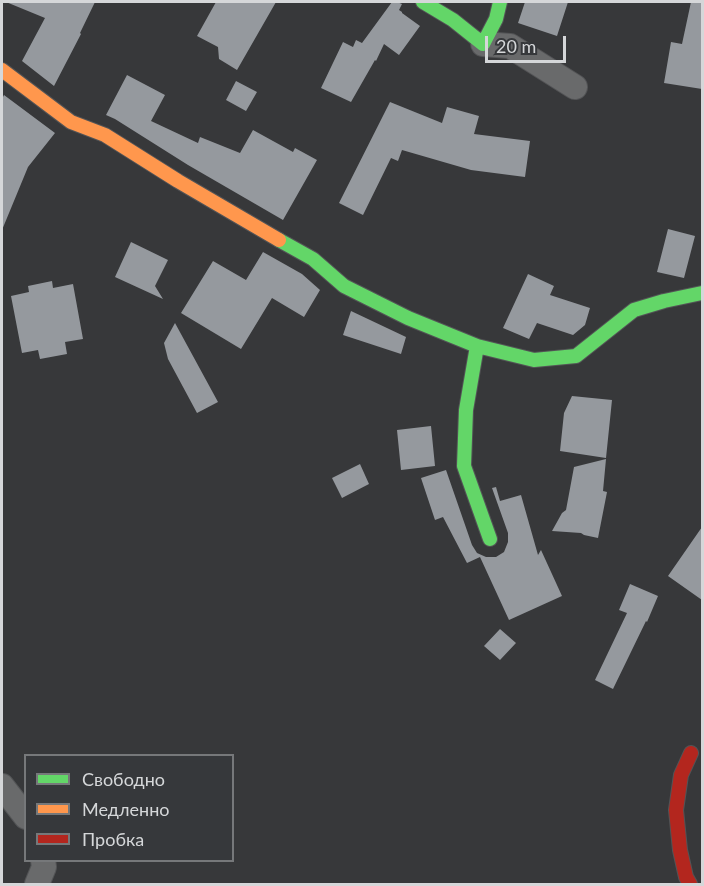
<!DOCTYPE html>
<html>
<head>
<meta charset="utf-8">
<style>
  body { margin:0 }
  #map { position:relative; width:704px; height:886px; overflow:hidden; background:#37383a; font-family:Lato,sans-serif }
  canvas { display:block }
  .frame { position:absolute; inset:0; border:3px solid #d5d7d9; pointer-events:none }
  .legend { position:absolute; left:24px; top:754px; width:210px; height:108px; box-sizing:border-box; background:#36383b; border:2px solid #76787a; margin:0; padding:8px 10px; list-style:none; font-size:18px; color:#d5d7d9 }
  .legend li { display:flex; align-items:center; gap:12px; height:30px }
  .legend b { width:30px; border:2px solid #76787a }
  .scale { position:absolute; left:485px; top:36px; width:81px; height:27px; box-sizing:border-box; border:3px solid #d5d7d9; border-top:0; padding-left:8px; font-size:18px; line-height:21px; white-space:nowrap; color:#d5d7d9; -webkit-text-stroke:4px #36383b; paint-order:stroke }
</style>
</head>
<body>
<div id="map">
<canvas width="704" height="886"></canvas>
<div class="frame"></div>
<ul class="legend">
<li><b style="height:8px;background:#63d668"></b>Свободно</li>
<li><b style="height:8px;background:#ff974d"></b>Медленно</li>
<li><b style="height:8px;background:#b3261e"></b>Пробка</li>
</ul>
<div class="scale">20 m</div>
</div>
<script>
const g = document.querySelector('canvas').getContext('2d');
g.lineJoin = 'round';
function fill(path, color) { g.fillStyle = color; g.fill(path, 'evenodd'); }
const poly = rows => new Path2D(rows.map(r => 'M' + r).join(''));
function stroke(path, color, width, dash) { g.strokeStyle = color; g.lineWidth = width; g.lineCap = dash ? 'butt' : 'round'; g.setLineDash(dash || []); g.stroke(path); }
fill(poly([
  [6,2,95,2,80,33,81,34,54,86,22,61,45,18],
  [216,2,276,2,237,70,219,59,218,47,197,36],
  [392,2,397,2,402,4,399,10,402,12,402,13,420,26,399,55,384,44,376,61,375,60,351,102,321,88,343,42,353,47,356,40,362,43],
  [525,2,568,2,557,36,518,23],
  [691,2,702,2,702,89,664,83,671,42,682,44],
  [127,75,165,95,151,121,198,143,200,137,240,153,253,130,293,152,295,148,317,160,283,220,188,165,115,119,106,115],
  [236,81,257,92,246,111,226,100],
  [4,95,55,133,28,167,2,230,2,99],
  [390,102,442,123,447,107,479,116,474,134,530,141,525,177,471,170,402,150,398,161,391,158,363,215,339,203],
  [668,229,695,236,684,278,657,272],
  [131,242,168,260,155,286,163,299,115,277],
  [263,252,302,274,320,290,304,317,272,298,241,349,181,313,213,261,246,280],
  [528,274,554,286,550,295,590,308,585,325,573,335,537,323,529,339,503,328],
  [52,281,53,288,73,284,83,339,65,342,67,354,40,359,38,350,22,353,11,296,29,292,28,286],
  [351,311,406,337,401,354,343,335],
  [175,323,218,402,197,413,168,359,164,343],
  [572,396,612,400,606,458,560,451,564,413],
  [431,426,435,466,401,470,397,430],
  [606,459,603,491,607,492,598,538,584,535,581,533,552,531,562,513,566,510,574,467],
  [360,464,369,484,342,498,332,478],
  [446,470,472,545,477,553,486,557,496,557,504,552,508,542,508,533,492,488,496,487,500,501,521,495,538,555,541,550,562,596,509,620,480,557,467,563,443,517,435,520,421,478],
  [702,527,702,600,668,576],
  [630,584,658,596,647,622,646,621,613,689,595,680,627,613,619,610],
  [500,629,516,643,500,660,484,646]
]), '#95999e');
const street = poly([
  [483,44,510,46,575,87],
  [2,786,26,817],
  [37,884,44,867,43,860]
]);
const fast = poly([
  [423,2,453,20,483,44,496,19,500,2],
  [279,240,313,259,344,286,408,318,477,346,534,360,576,356,634,310,664,301,702,293],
  [477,346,466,410,464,466,490,539]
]);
const slow = poly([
  [2,70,71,122,105,135,178,181,279,240]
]);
const jam = poly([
  [690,884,686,877,680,850,676,810,681,775,691,753]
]);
stroke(street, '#535456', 26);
stroke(fast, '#535456', 16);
stroke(slow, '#535456', 16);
stroke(jam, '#535456', 16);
stroke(street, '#696a6b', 24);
stroke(fast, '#63d668', 14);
stroke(slow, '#ff974d', 14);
stroke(jam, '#b3261e', 14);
</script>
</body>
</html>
